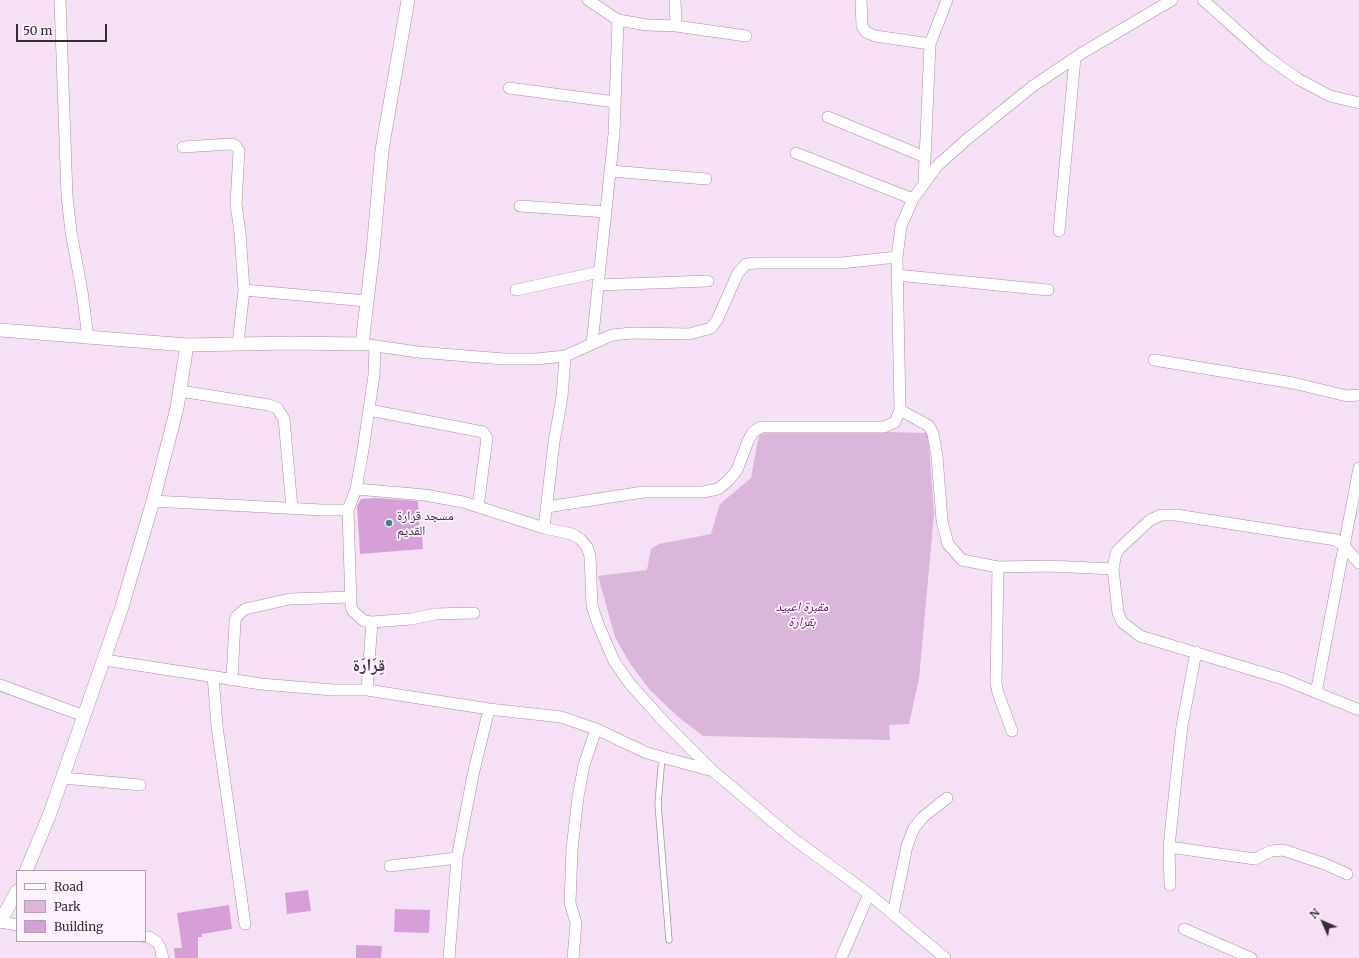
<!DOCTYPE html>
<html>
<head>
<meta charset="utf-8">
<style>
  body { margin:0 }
  #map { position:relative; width:1359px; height:958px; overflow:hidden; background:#f6e0f6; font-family:Merriweather,serif }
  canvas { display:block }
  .legend { position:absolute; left:16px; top:870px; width:130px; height:72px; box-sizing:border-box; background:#fef1fe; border:1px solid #aea3ae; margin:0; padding:5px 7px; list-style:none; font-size:12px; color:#352d35 }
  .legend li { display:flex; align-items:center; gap:8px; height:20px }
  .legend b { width:20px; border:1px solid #aea3ae }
  .north { position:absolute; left:1303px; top:902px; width:40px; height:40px; -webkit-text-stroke:3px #fef1fe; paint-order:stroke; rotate:315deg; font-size:11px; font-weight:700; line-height:16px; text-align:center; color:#352d35 }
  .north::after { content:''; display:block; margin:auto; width:14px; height:18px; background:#352d35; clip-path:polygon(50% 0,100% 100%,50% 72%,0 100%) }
  .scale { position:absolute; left:16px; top:24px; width:91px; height:18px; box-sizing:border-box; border:2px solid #352d35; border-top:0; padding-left:5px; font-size:12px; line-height:14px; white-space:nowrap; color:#352d35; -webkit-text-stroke:3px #fef1fe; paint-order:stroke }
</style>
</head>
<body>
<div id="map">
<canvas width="1359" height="958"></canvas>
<ul class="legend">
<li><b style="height:5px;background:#fff"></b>Road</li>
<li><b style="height:11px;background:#dbb6db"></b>Park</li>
<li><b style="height:11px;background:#d69fd7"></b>Building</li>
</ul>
<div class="north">N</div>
<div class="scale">50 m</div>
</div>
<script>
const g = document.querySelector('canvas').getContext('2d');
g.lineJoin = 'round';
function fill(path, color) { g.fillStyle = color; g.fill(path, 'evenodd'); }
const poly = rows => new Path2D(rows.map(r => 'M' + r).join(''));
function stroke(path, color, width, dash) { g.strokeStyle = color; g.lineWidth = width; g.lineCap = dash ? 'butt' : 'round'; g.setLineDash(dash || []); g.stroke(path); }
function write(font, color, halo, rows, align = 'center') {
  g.font = font + ' Merriweather,"Noto Naskh Arabic",serif'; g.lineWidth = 3.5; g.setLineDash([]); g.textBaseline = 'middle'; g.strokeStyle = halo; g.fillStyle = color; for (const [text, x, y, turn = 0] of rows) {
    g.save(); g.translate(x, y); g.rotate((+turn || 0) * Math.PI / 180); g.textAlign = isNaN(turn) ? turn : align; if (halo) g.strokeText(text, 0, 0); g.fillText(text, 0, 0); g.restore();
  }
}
fill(poly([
  [808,430,928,433,934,514,919,679,909,724,889,725,890,740,703,736,677,716,649,689,629,662,615,637,598,576,647,570,651,549,659,544,711,534,720,504,751,478,759,434]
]), '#dbb6db');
fill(poly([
  [376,498,418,501,420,536,422,536,423,549,360,554,357,506,361,499],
  [308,890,311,911,287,914,285,893],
  [229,905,232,929,202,934,202,937,198,937,198,958,175,958,174,948,182,948,177,913],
  [395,909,430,910,429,933,394,932],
  [356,945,382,946,381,958,356,958]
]), '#d69fd7');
const service = poly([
  [662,757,658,804,669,940]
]);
const minor = poly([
  [60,0,67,196,71,232,82,291,88,338],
  [588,0,618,20,647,25,676,26,746,36],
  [675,0,676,26],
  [861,0,862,26,866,32,875,36,930,44],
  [1203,0,1266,56,1298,79,1330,96,1359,103],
  [509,88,615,102],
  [828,117,925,157],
  [183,147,230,144,235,145,239,151,236,204,240,233,244,290,238,343],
  [796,153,913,199],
  [611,171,706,179],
  [924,182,930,44,947,0],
  [520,206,606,212],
  [1059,231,1075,58],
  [897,275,1048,290],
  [598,285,708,281],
  [244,290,367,301],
  [516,290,599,272],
  [362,344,418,352,504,359,536,359,565,356,612,335,632,333,689,334,711,328,717,320,738,273,746,264,756,263,841,263,897,257],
  [592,344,614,134,618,20],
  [375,346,374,375,363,450,356,489,348,510,351,606,353,611,364,621,372,622,411,619,435,614,474,613],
  [1154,360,1293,383,1347,396,1359,395],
  [180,391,269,405,277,408,284,419,292,508],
  [369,410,483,432,487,438,478,507],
  [900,410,929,426,933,434,937,456,942,521,948,544,962,560,998,567,1049,566,1113,569,1116,553,1121,547,1150,520,1161,515,1176,515,1336,540,1344,546,1359,563],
  [356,489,425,495,463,502,544,528,572,534,580,539,587,547,590,556,592,606,598,624,614,661,630,684,666,724,713,771,791,837,869,894,945,958],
  [153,501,322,510,348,510],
  [547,507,643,492,703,492,718,489,728,481,737,470,748,441,753,432,761,427,884,427,895,422,900,410,897,257,901,226,913,199,937,166,966,140,1033,86,1082,53,1172,0],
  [544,528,554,442,562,397,565,356],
  [998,567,996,683,998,693,1012,731],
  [1113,569,1118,613,1122,622,1140,636,1283,679,1359,710],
  [105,660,261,684,333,690,367,690,489,709,561,717,596,729,647,753,713,771],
  [213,676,217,726,245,924],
  [232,679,235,622,236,617,245,609,290,599,351,597],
  [0,685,84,716],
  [367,690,372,622],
  [1316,693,1359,468],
  [63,778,140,785],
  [1169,847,1255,859,1271,851,1283,850,1325,864,1347,874],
  [390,866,457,858],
  [1170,885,1169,847,1177,770,1182,726,1196,652],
  [893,914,907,846,914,828,923,817,947,798],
  [0,922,17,925],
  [1184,929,1251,958],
  [145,937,149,937,157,942,160,947,163,958],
  [449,958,457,858,473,775,489,709],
  [573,958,576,923,570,903,572,849,578,797,584,765,596,729],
  [841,958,869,894]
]);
const tertiary = poly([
  [0,330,187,345,291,343,362,344,373,251,382,150,408,0],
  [26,871,49,816,122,607,153,501,177,408,187,345],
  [0,922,17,891]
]);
stroke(service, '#a590a5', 7);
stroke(minor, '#a590a5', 12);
stroke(tertiary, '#a590a5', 14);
stroke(service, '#fff', 5.5);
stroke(minor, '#fff', 11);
stroke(tertiary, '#fff', 13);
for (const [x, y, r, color] of [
  [389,523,4,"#3d8584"]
]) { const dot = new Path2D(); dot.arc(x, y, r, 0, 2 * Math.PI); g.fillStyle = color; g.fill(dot); stroke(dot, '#fef1fe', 1.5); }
write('13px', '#352d35', '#fef1fe', [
  ["مسجد قرارة",397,516],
  ["القديم",397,531]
], 'left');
write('italic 13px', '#59185b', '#fef1fe', [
  ["مقبرة اعبيد",802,607],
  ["بقرارة",802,622]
]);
write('bold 17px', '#3f2e3f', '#fef1fe', [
  ["قِرَارَة",369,666]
]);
</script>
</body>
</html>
